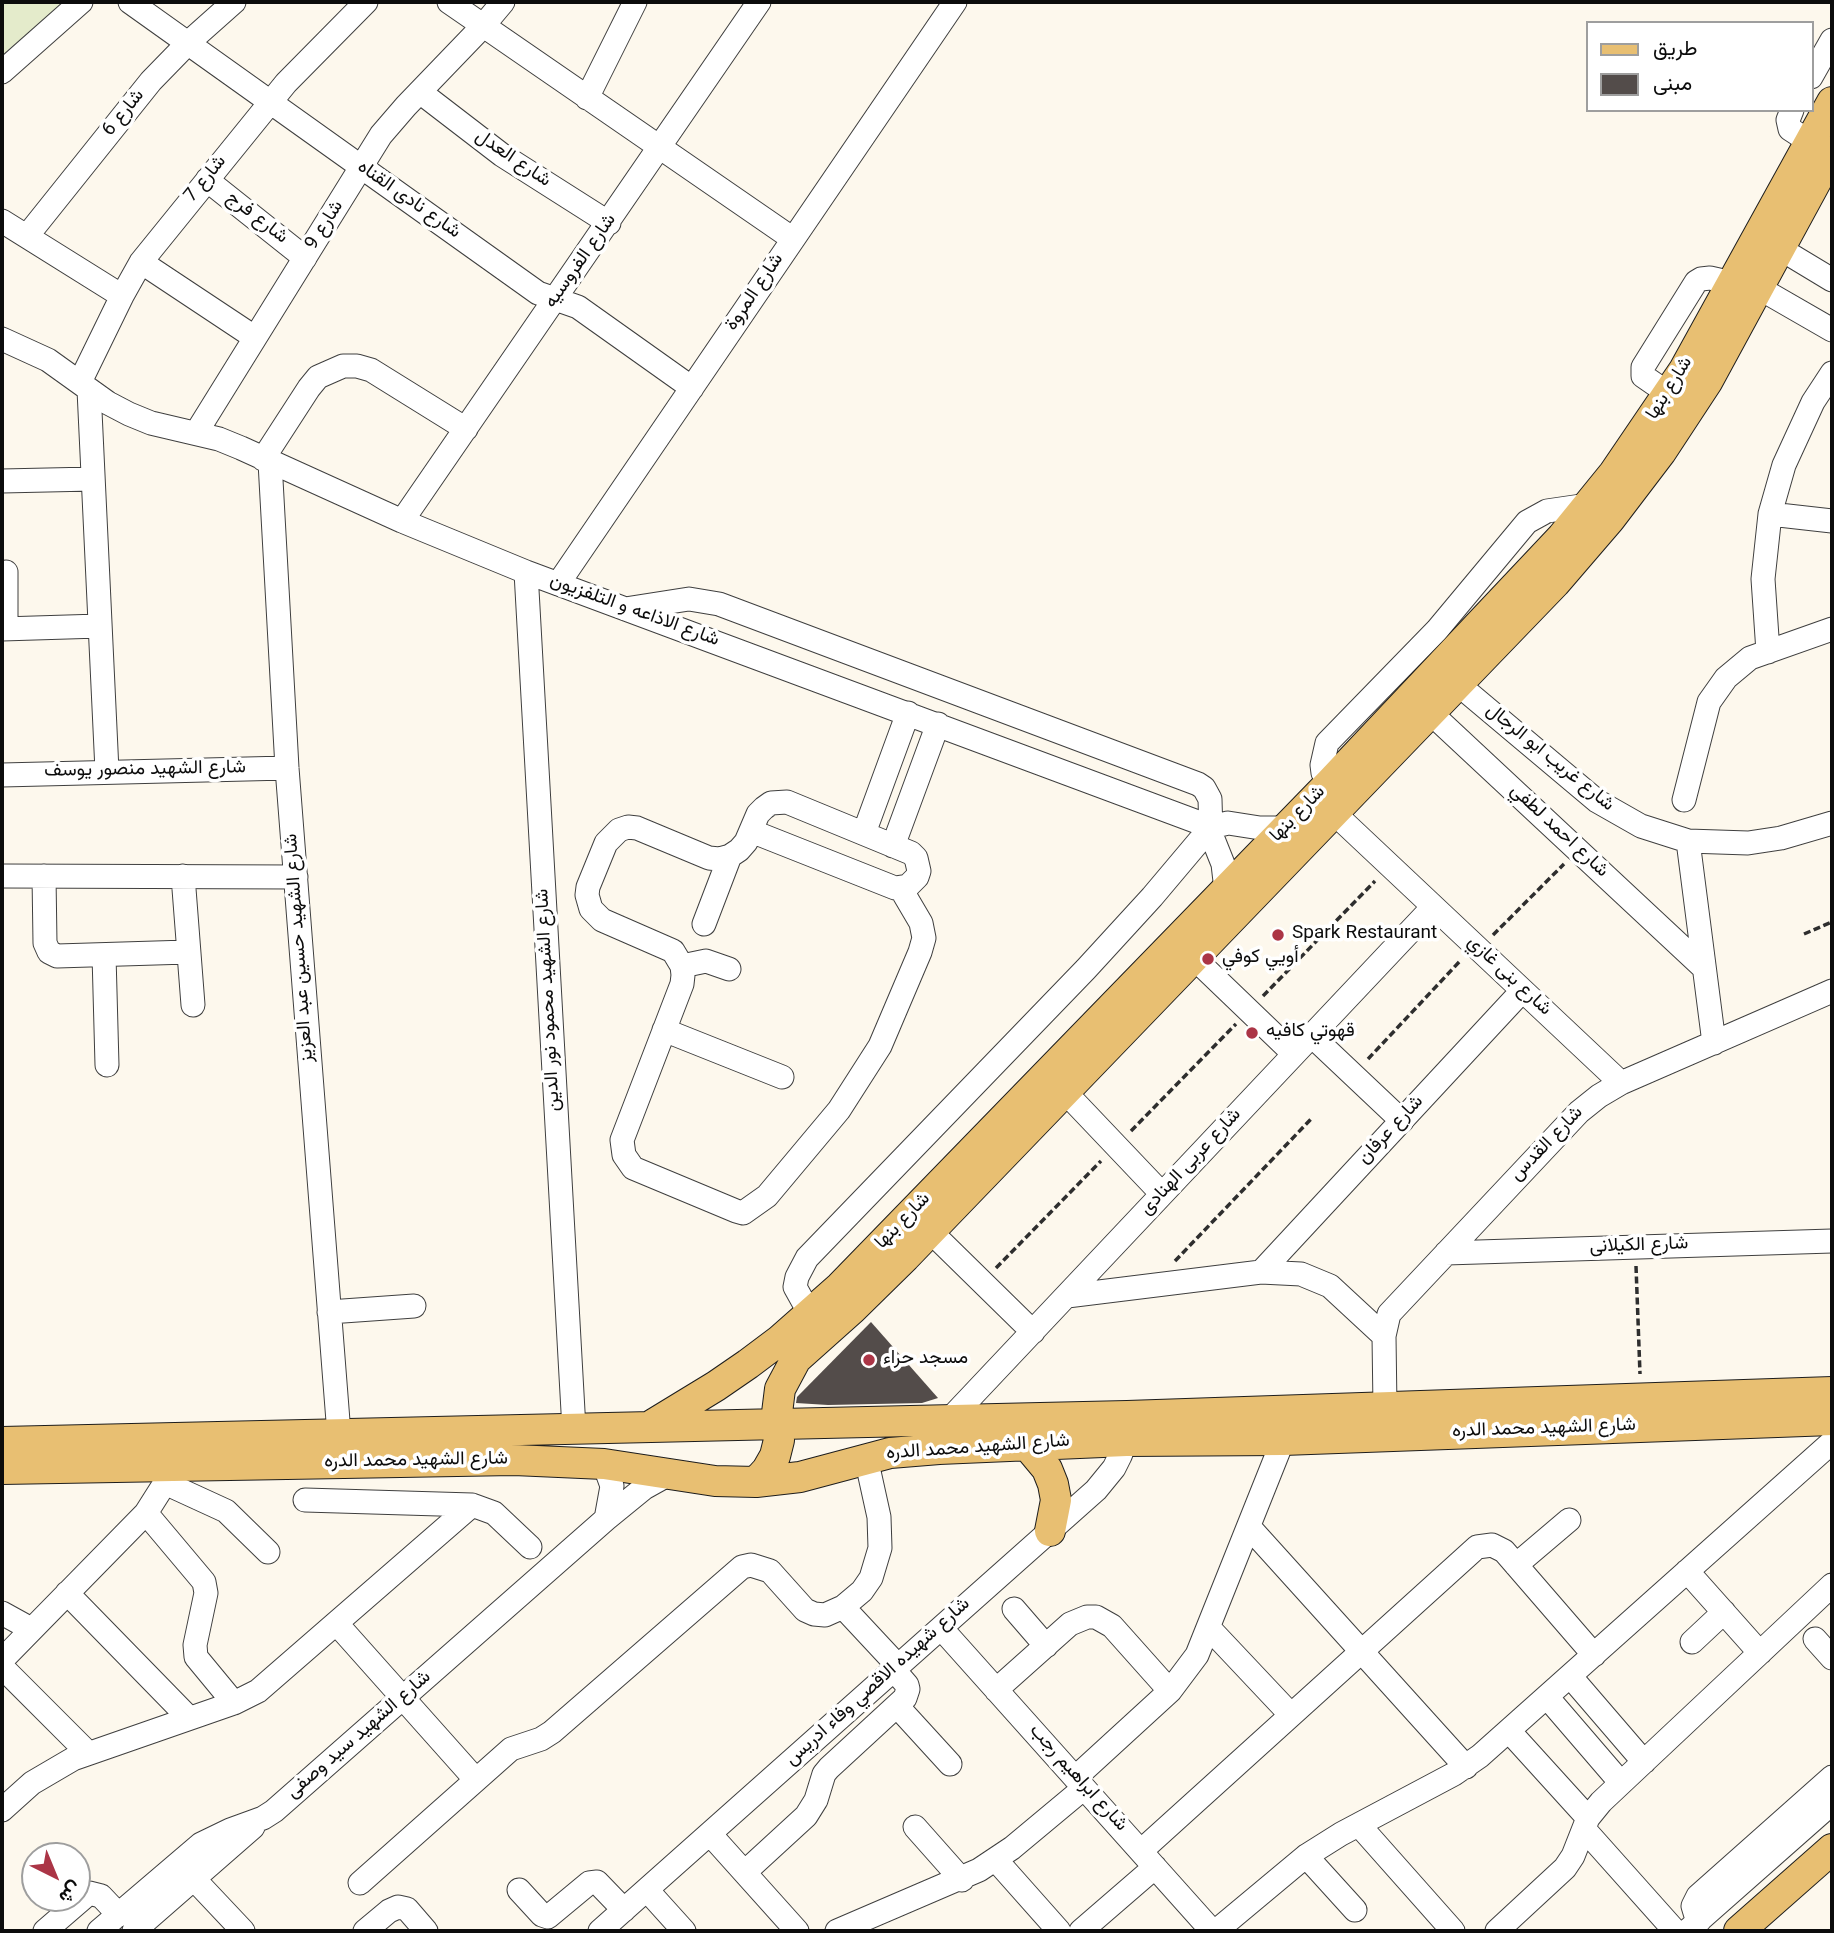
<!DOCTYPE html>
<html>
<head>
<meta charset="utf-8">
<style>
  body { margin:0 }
  #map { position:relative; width:1834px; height:1933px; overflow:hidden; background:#fdf8ed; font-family:Georgia,Vazirmatn,serif }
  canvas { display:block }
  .frame { position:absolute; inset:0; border:4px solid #0c0c0c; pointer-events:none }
  .legend { position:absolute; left:1586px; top:21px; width:228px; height:91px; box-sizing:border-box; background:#fff; border:2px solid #9e9e9e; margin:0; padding:9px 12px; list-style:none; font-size:21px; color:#0c0c0c }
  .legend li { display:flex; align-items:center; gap:14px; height:35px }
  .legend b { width:35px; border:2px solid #9e9e9e }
  .north { position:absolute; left:21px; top:1842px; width:70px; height:70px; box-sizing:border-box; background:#fff; border:2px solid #9e9e9e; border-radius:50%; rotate:137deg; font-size:19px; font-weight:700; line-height:28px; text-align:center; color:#0c0c0c }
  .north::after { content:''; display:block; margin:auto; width:24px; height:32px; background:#ab3546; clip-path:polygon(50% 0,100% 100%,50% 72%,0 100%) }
</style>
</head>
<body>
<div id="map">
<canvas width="1834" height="1933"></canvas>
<div class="frame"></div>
<ul class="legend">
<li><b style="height:9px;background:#e8bf72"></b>طريق</li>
<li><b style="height:19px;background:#534c4a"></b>مبنى</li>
</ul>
<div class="north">ش</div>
</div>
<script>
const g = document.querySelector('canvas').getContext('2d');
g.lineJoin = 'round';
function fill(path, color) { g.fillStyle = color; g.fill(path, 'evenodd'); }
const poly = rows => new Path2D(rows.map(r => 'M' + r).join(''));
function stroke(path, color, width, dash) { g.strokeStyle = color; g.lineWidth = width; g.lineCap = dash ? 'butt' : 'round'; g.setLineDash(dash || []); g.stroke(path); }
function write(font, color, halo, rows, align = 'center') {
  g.font = font + ' Georgia,Vazirmatn,serif'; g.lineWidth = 7; g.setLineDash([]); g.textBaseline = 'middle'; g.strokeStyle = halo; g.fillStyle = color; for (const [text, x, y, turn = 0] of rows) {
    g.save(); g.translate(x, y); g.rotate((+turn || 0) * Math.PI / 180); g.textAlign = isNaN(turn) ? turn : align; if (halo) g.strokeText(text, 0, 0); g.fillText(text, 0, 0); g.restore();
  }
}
fill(poly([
  [2,2,65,2,2,55]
]), '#e4ebcb');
fill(poly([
  [871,1322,938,1398,922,1403,828,1405,796,1403,797,1397]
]), '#534c4a');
const minor = poly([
  [130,2,538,293,578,307,692,388],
  [449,2,793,239],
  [2,72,81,2],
  [1811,77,1832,40],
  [420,92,502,155,609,223],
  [587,98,635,2],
  [1792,110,1788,120,1790,129,1810,142],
  [207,180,305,258],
  [2,221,122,296],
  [27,236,151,81,189,42,234,2],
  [1779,248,1832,280],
  [141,262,254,337],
  [1759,288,1832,330],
  [2,339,48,360,108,403,129,414,151,423,219,439,241,448,402,521,526,572,1211,827,1228,823,1260,828,1286,828],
  [80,382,122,296,141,262,286,83,366,2],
  [89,390,107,771],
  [1669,394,1643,376,1643,367,1696,282,1701,279,1710,278,1732,283],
  [196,433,381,135,406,106,482,27,503,2],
  [263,459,309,388,318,377,343,366,357,366,371,370,466,429],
  [270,462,287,768,339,1434],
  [2,481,93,479],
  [1770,514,1832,521],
  [402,521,759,2],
  [526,572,574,1429],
  [558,584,955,2],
  [625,609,689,599,719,604,1198,784,1204,788,1210,799,1211,834,1223,864,1226,890],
  [2,629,100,626],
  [6,629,6,572],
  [1768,652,1763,579,1770,514,1784,465,1813,402,1832,373],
  [1447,675,1597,801,1641,826,1688,841,1748,843,1781,838,1832,823],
  [1420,703,1704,968],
  [2,775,287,768],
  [1330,783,1323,773,1322,765,1327,743,1437,630,1527,522,1547,511,1588,505],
  [1684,800,1709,702,1726,678,1750,658,1832,629],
  [1334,813,1621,1083],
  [751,831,895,888,908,886,917,877,919,871,916,858,911,853,787,802,771,803,764,808,758,814,746,842,739,850,730,856,719,859,709,858,637,828,628,827,619,830,606,843,588,887,587,895,591,909,602,920,673,951,682,966,683,975,682,984,622,1140,624,1155,633,1168,736,1211,743,1213,767,1196,839,1110,880,1046,920,952,924,938,921,923,901,889],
  [864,833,908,713],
  [1688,841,1714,1043],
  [893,846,938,724],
  [2,876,296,877],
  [44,876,45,943,49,952,57,956,188,952],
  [183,876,193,1005],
  [704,924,730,856],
  [104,955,107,1065],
  [1194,958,1294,1054],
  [682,966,706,961,729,969],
  [664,1030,782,1077],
  [1312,1036,1402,1121],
  [1065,1092,1162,1194],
  [930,1231,1033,1332],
  [1446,1253,1832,1241],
  [1261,1272,1522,991],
  [1067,1296,1261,1272,1301,1274,1330,1286,1384,1336],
  [329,1312,414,1306],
  [810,1314,795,1287,797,1277,807,1258,1086,969,1152,897,1211,827],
  [1385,1408,1384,1336,1389,1314,1579,1112,1599,1096,1621,1083,1832,991],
  [950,1419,1433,907],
  [604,1464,612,1486,606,1519],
  [165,1483,226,1511,268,1552],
  [305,1500,472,1505,494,1513,530,1547],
  [146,1513,204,1582,206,1593,195,1645,196,1657,234,1703],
  [1250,1528,1466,1767],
  [1516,1565,1569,1520],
  [1687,1571,1760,1653],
  [67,1593,189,1718],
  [843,1607,898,1666],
  [1014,1609,1046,1646],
  [2,1613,31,1629],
  [337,1624,476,1780],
  [941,1628,1212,1931],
  [1209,1628,1291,1715],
  [1815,1639,1832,1658],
  [1692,1642,1724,1612],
  [2,1660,146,1513,165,1483,170,1466],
  [2,1667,88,1753],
  [1570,1676,1644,1762],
  [996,1690,1070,1624,1087,1617,1096,1617,1112,1626,1170,1691],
  [1547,1697,1621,1783],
  [897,1706,950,1764],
  [1509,1731,1588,1818],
  [1075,1778,1170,1691,1197,1655,1283,1440],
  [2,1810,32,1783,73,1759,234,1703,258,1691,472,1505],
  [1359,1825,1453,1931],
  [915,1827,962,1880],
  [1584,1829,1675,1931],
  [710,1834,797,1931],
  [1141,1851,1477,1547,1492,1545,1504,1551,1594,1655],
  [1306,1856,1355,1910],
  [996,1860,1059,1931],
  [745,1872,806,1816,816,1800,824,1774,829,1768,905,1698,908,1689,907,1685,894,1670],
  [194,1879,243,1931],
  [360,1883,511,1749,541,1739,552,1732,742,1567,751,1565,770,1571,805,1610,814,1614,825,1615,843,1607,862,1591,871,1578,880,1548,879,1517,866,1458],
  [519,1890,542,1915,548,1917,589,1883,597,1882,624,1910],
  [647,1890,684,1931],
  [1700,1920,1696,1916,1693,1906,1698,1896,1832,1777],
  [45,1931,89,1893,101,1896,119,1915],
  [99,1931,201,1844,230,1830,263,1818,274,1811,606,1519,644,1488,671,1473],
  [134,1931,253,1827],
  [365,1931,389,1911,398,1907,407,1909,426,1931],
  [600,1931,1096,1490,1114,1468,1120,1456,1126,1441,1127,1426],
  [837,1931,979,1870,1012,1848,1084,1788],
  [1081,1931,1155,1867],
  [1216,1931,1306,1856,1341,1834,1454,1774,1480,1756,1832,1442],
  [1497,1931,1565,1868,1573,1856,1588,1818,1601,1802,1832,1585],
  [1687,1931,1832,1803]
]);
const major = poly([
  [652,1425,716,1386,748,1364,780,1340,840,1287,1330,783,1562,537,1614,473,1684,370,1832,102],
  [2,1442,1127,1416,1832,1392],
  [1027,1445,1047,1469,1053,1484,1056,1500,1050,1531],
  [2,1469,514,1460,604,1464,715,1481,756,1482,800,1477,890,1453,939,1449,1126,1441,1283,1440,1832,1420],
  [756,1482,767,1470,775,1456,779,1440,777,1413,780,1389,796,1359,852,1309,905,1257,1555,583,1610,519,1661,452,1707,382,1832,152],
  [1739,1931,1832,1849]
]);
stroke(minor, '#3f3f3f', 25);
stroke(major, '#1d1d1d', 32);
stroke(poly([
  [1804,934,1832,922],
  [1493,935,1564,864],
  [1263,996,1375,881],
  [1368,1059,1461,960],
  [1131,1131,1236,1024],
  [1175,1261,1311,1119],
  [1636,1266,1640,1374],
  [996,1268,1101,1161]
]), '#2e2e2e', 3.5, [7, 3.5]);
stroke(minor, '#fff', 23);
stroke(major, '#e8bf72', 30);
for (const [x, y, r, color] of [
  [1278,935,7,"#ab3546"],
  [1208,959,7,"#ab3546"],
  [1252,1033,7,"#ab3546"],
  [869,1360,7,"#ab3546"]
]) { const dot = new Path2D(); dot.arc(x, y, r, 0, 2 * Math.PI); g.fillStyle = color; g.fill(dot); stroke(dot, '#fff', 2.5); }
write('19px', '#0c0c0c', '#fff', [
  ["شارع 6",125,114,-51],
  ["شارع العدل",512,160,34],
  ["شارع 7",207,180,-51],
  ["شارع نادى القناه",408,201,35],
  ["شارع فرج",256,219,38],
  ["شارع 9",326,226,-58],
  ["شارع الفروسيه",582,262,-55],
  ["شارع المروة",756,293,-56],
  ["شارع بنها",1671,389,-58],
  ["شارع الاذاعه و التلفزيون",634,612,20],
  ["شارع غريب ابو الرجال",1549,759,39],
  ["شارع الشهيد منصور يوسف",145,771,-1],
  ["شارع بنها",1299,815,-46],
  ["شارع احمد لطفي",1558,832,43],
  ["شارع الشهيد حسين عبد العزيز",301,948,-94],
  ["شارع بنى غازي",1508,977,43],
  ["شارع الشهيد محمود نور الدين",550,1000,-93],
  ["شارع عرفان",1392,1131,-47],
  ["شارع القدس",1548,1145,-46],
  ["شارع عربى الهنادى",1192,1163,-47],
  ["شارع بنها",904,1222,-46],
  ["شارع الكيلانى",1639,1247,-2],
  ["شارع الشهيد محمد الدره",1544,1430,-2],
  ["شارع الشهيد محمد الدره",978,1449,-4],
  ["شارع الشهيد محمد الدره",416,1462,-1],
  ["شارع شهيده الاقصي وفاء ادريس",879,1683,-42],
  ["شارع الشهيد سيد وصفى",360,1736,-41],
  ["شارع ابراهيم رجب",1077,1779,48]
]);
write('19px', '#0c0c0c', '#fff', [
  ["Spark Restaurant",1292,935],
  ["أويي كوفي",1222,959],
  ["قهوتي كافيه",1266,1033],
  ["مسجد حراء",883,1360]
], 'left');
</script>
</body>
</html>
